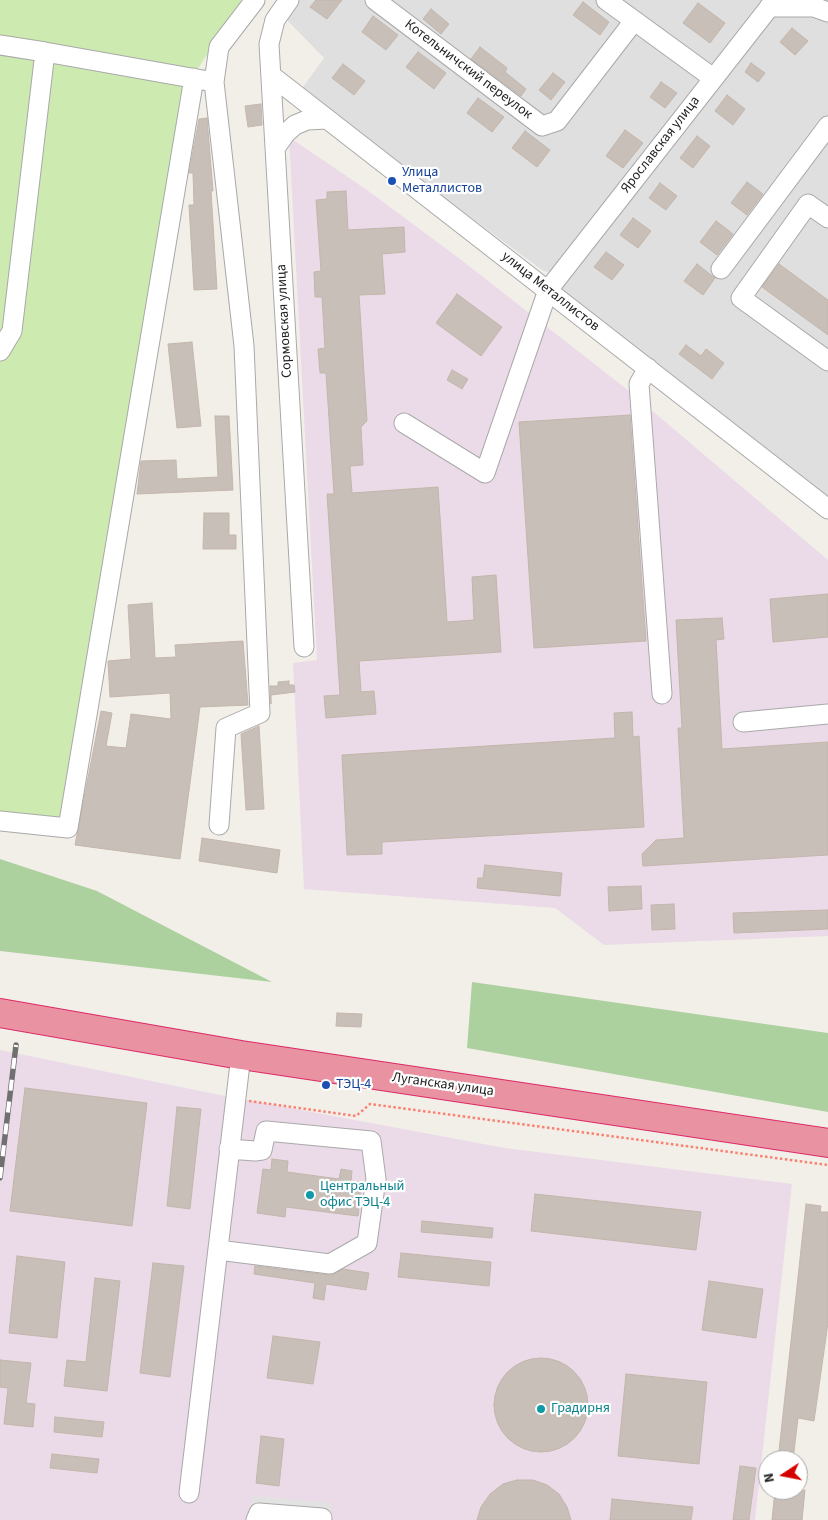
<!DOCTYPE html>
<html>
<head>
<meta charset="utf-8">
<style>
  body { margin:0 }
  #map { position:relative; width:828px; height:1520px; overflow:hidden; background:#f2efe9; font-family:"Source Sans 3",sans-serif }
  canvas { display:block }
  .north { position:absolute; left:758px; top:1450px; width:50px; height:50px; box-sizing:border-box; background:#fff; border:1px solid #a7a7a7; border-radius:50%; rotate:259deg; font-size:14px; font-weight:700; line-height:20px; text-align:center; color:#222 }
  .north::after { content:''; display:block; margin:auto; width:18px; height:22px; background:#d40000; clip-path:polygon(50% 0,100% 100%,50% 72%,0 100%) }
</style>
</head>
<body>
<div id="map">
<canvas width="828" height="1520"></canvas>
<div class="north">N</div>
</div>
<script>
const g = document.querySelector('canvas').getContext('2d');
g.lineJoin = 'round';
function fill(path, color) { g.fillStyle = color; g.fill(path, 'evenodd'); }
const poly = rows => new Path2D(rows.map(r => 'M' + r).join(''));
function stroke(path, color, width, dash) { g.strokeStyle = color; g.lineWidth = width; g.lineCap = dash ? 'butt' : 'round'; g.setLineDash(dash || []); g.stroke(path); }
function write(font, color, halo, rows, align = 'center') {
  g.font = font + ' "Source Sans 3",sans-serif'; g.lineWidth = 4.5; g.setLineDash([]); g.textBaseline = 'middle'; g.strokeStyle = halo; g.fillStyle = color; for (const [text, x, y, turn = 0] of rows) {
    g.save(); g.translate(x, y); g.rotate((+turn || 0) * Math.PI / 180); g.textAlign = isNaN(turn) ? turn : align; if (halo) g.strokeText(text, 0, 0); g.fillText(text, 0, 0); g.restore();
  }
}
fill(poly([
  [297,0,768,0,553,270,547,272,542,270,310,99,301,90,324,58,284,17],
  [782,0,828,0,828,497,560,289]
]), '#e0dfdf');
fill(poly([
  [289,137,367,190,460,259,629,391,828,560,828,936,604,945,555,908,304,889,293,663,317,660],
  [0,1050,215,1094,505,1148,792,1184,755,1520,0,1520]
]), '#ebdbe8');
fill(poly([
  [0,0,242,0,192,78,65,823,0,815]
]), '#cdebb0');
fill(poly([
  [0,859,97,891,272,982,0,951],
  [472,982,828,1033,828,1112,467,1048]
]), '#add19e');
fill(poly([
  [253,1496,332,1503,332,1520,248,1520]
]), '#e2e2e2');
const building = poly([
  [316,0,342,0,327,19,310,7,316,0],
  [583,2,609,22,600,35,573,15,583,2],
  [698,3,725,23,710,43,683,23,698,3],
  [431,9,449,24,441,34,423,19,431,9],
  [373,16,398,35,386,50,362,32,373,16],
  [792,28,808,41,795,55,780,42,792,28],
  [480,47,507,68,505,72,526,89,521,96,471,59,480,47],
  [418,52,446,73,434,89,406,67,418,52],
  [751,63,765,73,758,82,745,72,751,63],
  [343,64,365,81,354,95,332,78,343,64],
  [553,73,565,82,551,100,539,90,553,73],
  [661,82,677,93,665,108,650,97,661,82],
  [727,95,745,109,733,125,715,111,727,95],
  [478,98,504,117,492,132,467,113,478,98],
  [261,104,262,125,248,127,245,106,261,104],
  [207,118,213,191,211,191,217,289,194,290,189,205,194,205,193,173,189,173,199,119,207,118],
  [625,130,643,143,623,168,606,156,625,130],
  [525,131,550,150,537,167,512,148,525,131],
  [697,136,710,146,693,168,680,158,697,136],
  [747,182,763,194,747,215,731,203,747,182],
  [660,183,677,196,666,210,649,198,660,183],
  [346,191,348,230,404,227,405,252,382,254,385,294,359,295,367,421,361,427,363,465,350,466,352,493,438,487,447,622,474,620,472,577,496,575,501,652,359,661,361,692,374,691,376,714,326,718,324,696,340,695,327,494,334,494,326,373,320,373,318,349,325,348,322,297,315,297,314,272,321,271,316,200,327,199,327,192,346,191],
  [633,218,651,231,638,248,620,235,633,218],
  [716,221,733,234,717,255,700,242,716,221],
  [606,252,624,265,612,280,594,267,606,252],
  [697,264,715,278,703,295,684,281,697,264],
  [779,264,828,300,828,335,762,287,779,264],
  [457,294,502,327,481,356,436,323,457,294],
  [192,342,201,426,177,428,168,344,192,342],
  [686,345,701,356,706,349,724,363,712,379,679,354,686,345],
  [452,370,468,379,462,389,447,380,452,370],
  [630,415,646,641,534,648,519,422,630,415],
  [215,416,229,416,233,490,137,494,141,461,176,460,177,479,218,477,215,416],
  [204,513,229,513,229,535,236,535,236,549,203,549,204,513],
  [828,594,828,637,773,642,770,599,828,594],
  [152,603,155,658,176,657,175,645,243,641,248,705,200,707,180,859,75,845,101,711,112,713,106,746,126,748,131,714,171,719,170,693,110,697,108,661,131,659,128,605,152,603],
  [722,618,724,639,716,640,722,749,828,742,828,855,643,866,642,854,656,840,684,838,678,728,682,728,676,620,722,618],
  [289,681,289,685,294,685,295,692,271,695,271,704,270,686,278,686,278,682,289,681],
  [632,712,633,737,639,736,644,827,382,842,382,854,347,855,342,755,615,738,614,713,632,712],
  [259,726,264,809,246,810,241,734,259,726],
  [202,838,280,850,277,873,199,861,202,838],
  [485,865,562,873,560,896,477,888,478,878,483,878,485,865],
  [641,886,642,909,609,911,608,887,641,886],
  [674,904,675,929,652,930,651,905,674,904],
  [828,910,828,929,734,933,733,913,828,910],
  [337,1013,362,1014,361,1027,336,1026,337,1013],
  [25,1088,147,1103,132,1226,10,1211,25,1088],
  [177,1107,201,1109,190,1209,167,1206,177,1107],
  [272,1159,288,1161,287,1172,339,1179,341,1169,352,1171,351,1181,362,1182,358,1216,286,1207,285,1217,257,1213,263,1169,271,1170,272,1159],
  [535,1194,701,1212,696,1250,531,1231,535,1194],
  [806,1204,821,1206,820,1212,828,1212,828,1323,814,1421,798,1418,793,1460,778,1460,806,1204],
  [422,1221,493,1228,492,1238,421,1232,422,1221],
  [401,1253,491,1262,489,1286,398,1277,401,1253],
  [17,1256,65,1262,57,1338,9,1333,17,1256],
  [153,1263,184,1266,170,1377,140,1373,153,1263],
  [255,1266,329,1275,343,1269,369,1273,366,1290,326,1284,324,1300,313,1298,315,1283,254,1274,255,1266],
  [95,1278,120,1281,107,1391,64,1386,67,1360,86,1362,95,1278],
  [709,1281,763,1289,756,1338,702,1330,709,1281],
  [273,1336,320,1342,313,1384,267,1378,273,1336],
  '494 1405a47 47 0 1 1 94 0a47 47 0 1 1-94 0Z',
  [0,1360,31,1363,26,1403,35,1404,33,1427,4,1424,8,1388,0,1387,0,1360],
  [626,1374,707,1382,699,1464,618,1456,626,1374],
  [55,1417,104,1422,102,1437,54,1432,55,1417],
  [261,1436,284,1439,279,1486,256,1483,261,1436],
  [52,1454,99,1459,97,1473,50,1468,52,1454],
  [740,1466,756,1468,749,1520,733,1520,740,1466],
  [517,1480,533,1480,547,1485,559,1494,567,1507,571,1520,477,1520,481,1507,490,1494,503,1484,517,1480],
  [775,1490,805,1490,802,1520,772,1520,775,1490],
  [612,1499,693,1507,691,1520,610,1520,612,1499]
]);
fill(building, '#c7bfb8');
stroke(building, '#c4b6ab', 1);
const minor = poly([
  [289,0,275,20,269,44,304,647],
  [375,0,542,126,557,121,634,21],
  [606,0,713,78],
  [769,7,814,7,828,12],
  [0,45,45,52],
  [272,76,828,509],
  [214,82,244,346,260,713,226,728,219,825],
  [276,147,285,134,295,125,307,120,327,119],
  [828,218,808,204,741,298,828,361],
  [721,269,828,126],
  [0,351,12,331,45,52,214,82,219,47,255,0],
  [648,368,639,384,662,694],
  [404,423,485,473,548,290,775,0],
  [743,722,828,714],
  [0,821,68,828,194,78],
  [218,1250,330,1264,367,1243,376,1179,371,1141,266,1131,262,1150,255,1151,229,1149],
  [189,1493,241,1055],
  [256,1520,259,1513,322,1518]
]);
const highway = poly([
  [0,1013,241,1055,828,1143]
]);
stroke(minor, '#a9a9a9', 21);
stroke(highway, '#dc2a67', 30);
stroke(poly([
  [249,1101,356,1116,370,1104,828,1165]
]), '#fa8072', 2.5, [2.5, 2.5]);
stroke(minor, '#fff', 19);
stroke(highway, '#e892a2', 28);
const rail = poly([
  [0,1178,16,1045]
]);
stroke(rail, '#707070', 5.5);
stroke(rail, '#fff', 4, [11]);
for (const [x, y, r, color] of [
  [392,181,5,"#1a4fb4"],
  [326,1085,5,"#1a4fb4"],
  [310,1195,5,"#0f9aa8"],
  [541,1409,5,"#0f9aa8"]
]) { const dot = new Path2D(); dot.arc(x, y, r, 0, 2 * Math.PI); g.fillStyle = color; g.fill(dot); stroke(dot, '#fff', 2); }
write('14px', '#222', '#fff', [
  ["Котельничский переулок",468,70,37],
  ["Ярославская улица",661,145,-52],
  ["улица Металлистов",550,292,38],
  ["Сормовская улица",285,321,-93],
  ["Луганская улица",443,1085,8]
]);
write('14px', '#164399', '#fff', [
  ["Улица",402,173],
  ["Металлистов",402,189],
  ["ТЭЦ-4",336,1085]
], 'left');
write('14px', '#0d838f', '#fff', [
  ["Центральный",320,1187],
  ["офис ТЭЦ-4",320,1203],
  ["Градирня",551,1409]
], 'left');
</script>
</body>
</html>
